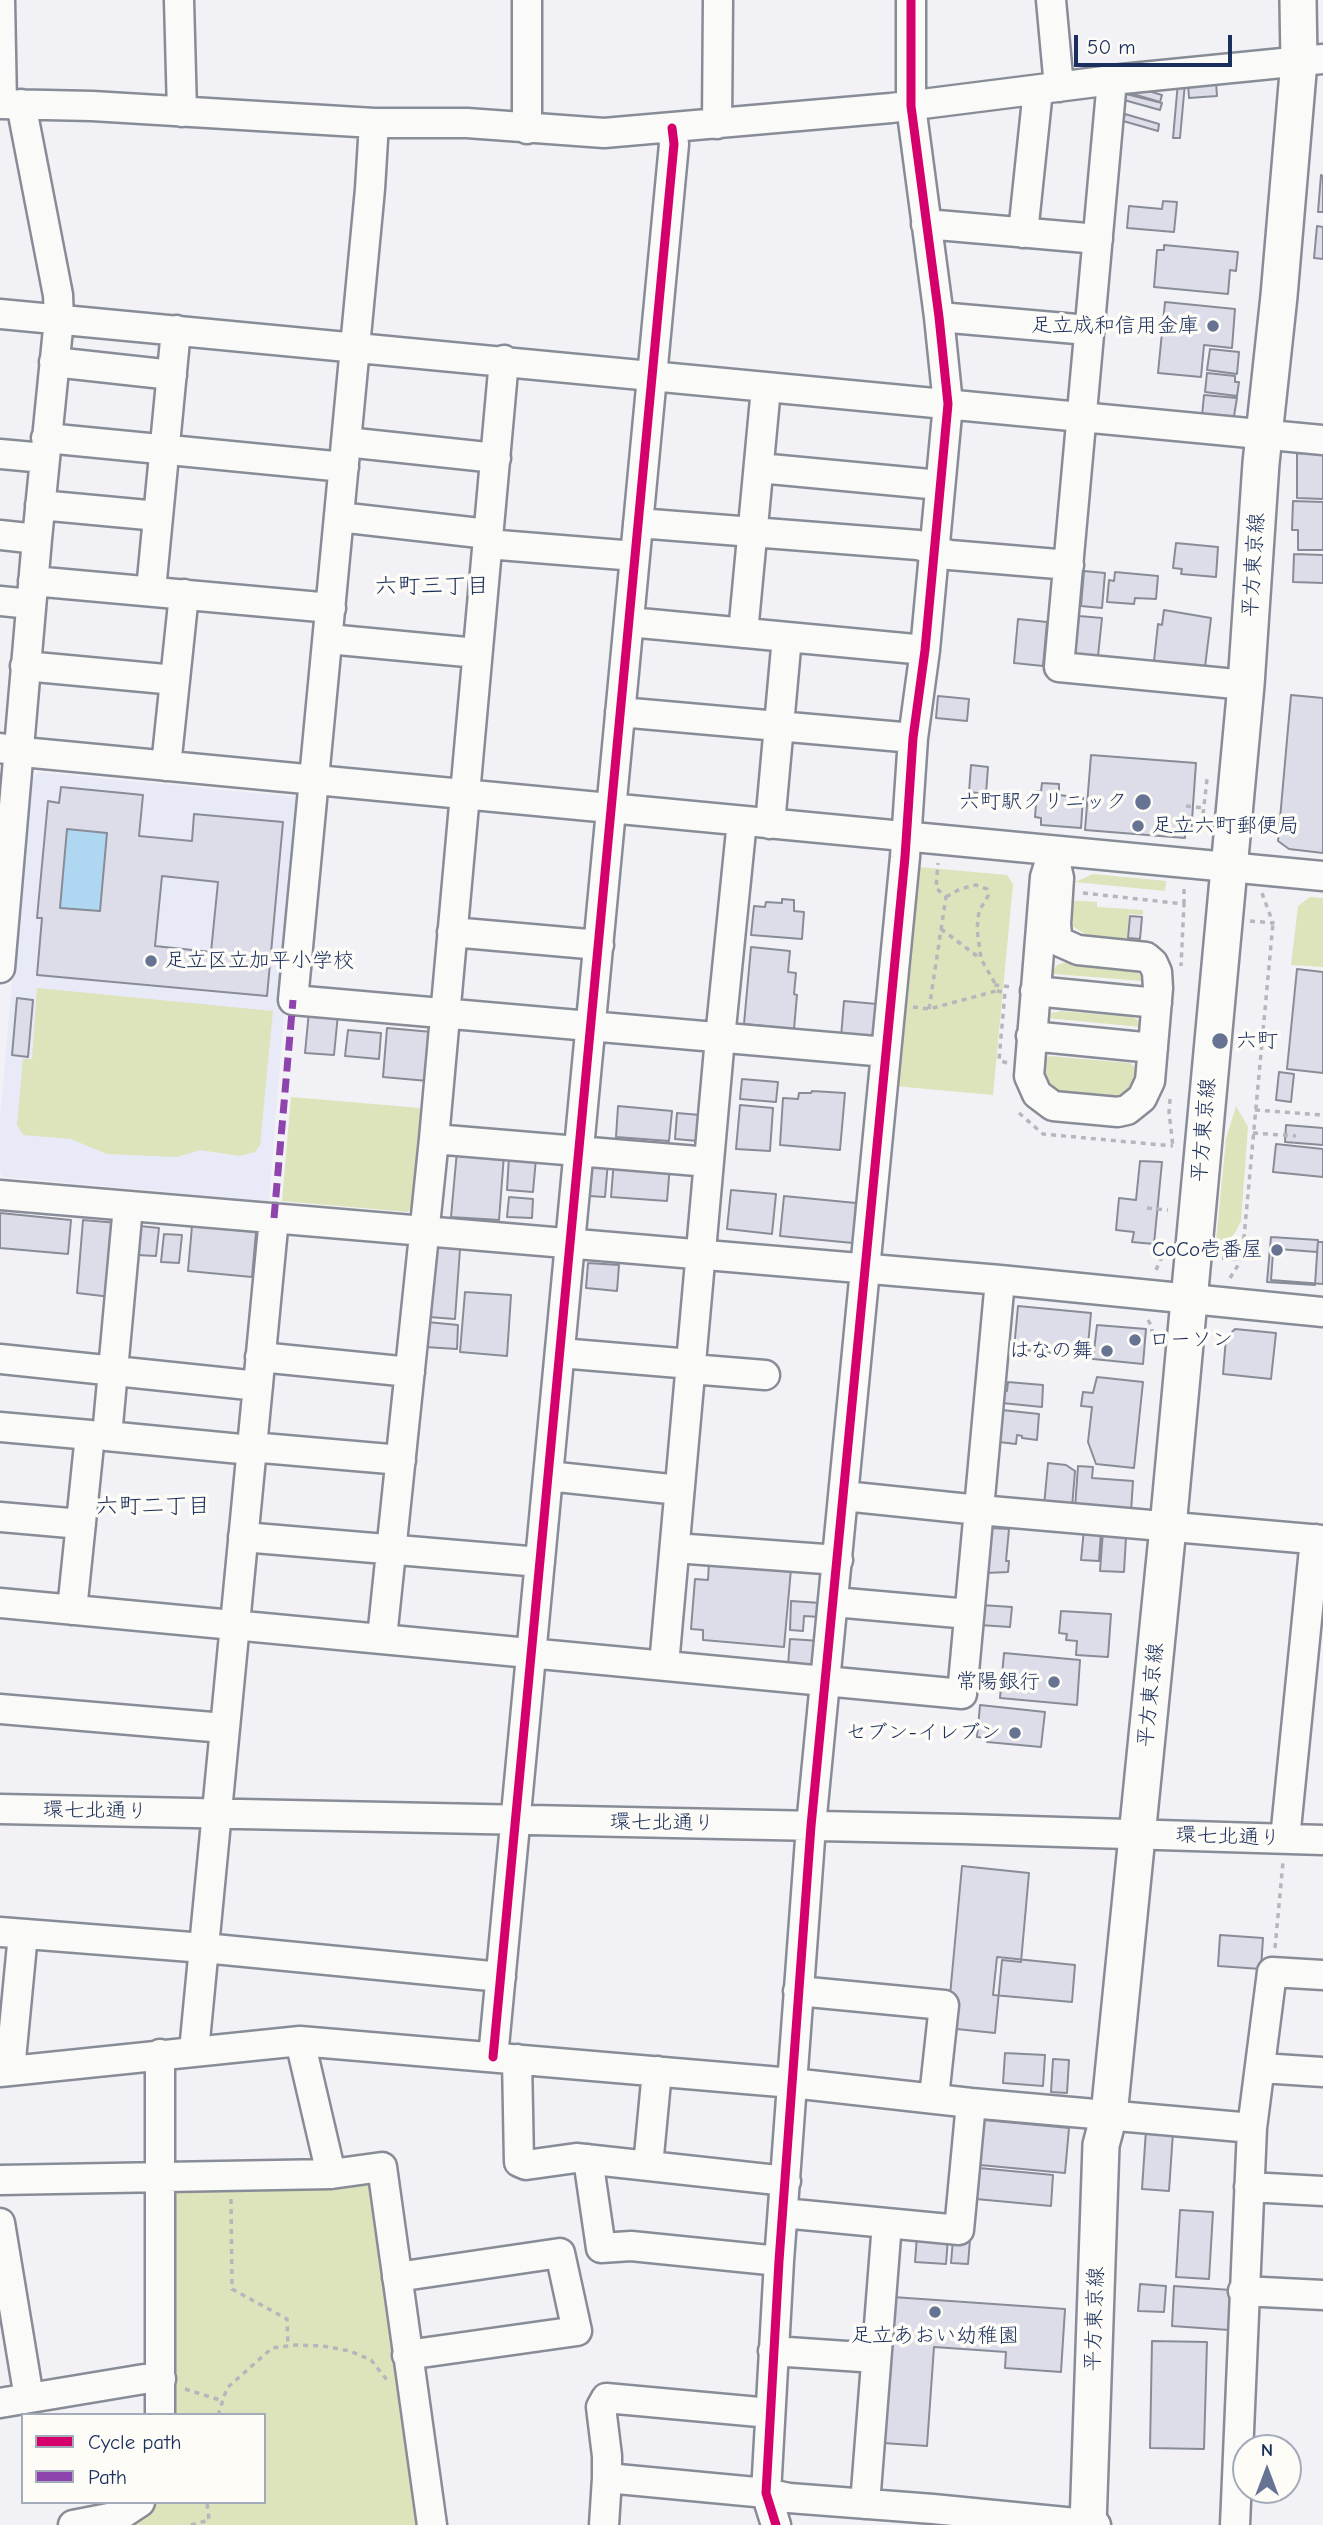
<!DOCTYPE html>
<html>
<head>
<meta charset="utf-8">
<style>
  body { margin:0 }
  #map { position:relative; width:1323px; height:2525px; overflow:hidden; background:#f2f2f6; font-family:"Comic Neue",sans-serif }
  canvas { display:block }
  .legend { position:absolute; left:21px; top:2413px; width:245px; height:91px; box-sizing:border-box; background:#fdfcf7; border:2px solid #a3aaba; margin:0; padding:9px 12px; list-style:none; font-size:21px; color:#1b2f5e }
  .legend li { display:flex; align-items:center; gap:14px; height:35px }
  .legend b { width:35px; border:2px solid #a3aaba }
  .north { position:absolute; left:1232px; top:2434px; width:70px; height:70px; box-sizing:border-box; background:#fdfcf7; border:2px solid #a3aaba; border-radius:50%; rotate:0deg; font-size:19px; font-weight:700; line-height:28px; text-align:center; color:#1b2f5e }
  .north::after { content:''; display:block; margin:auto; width:24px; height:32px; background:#667393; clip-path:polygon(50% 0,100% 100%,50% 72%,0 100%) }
  .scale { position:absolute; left:1074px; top:35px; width:158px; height:32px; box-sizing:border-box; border:4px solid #1b2f5e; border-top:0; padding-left:9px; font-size:21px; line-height:24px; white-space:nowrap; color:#1b2f5e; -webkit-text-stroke:5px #fdfcf7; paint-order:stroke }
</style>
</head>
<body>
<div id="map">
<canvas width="1323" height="2525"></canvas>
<ul class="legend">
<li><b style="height:9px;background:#d6006c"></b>Cycle path</li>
<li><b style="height:9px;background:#8e44ad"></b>Path</li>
</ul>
<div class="north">N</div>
<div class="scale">50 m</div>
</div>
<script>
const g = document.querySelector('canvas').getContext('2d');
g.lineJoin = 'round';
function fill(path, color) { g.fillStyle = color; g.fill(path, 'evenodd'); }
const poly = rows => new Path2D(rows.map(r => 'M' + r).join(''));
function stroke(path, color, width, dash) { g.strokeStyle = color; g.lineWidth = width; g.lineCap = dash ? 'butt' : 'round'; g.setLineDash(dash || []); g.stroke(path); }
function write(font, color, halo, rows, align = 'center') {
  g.font = font + ' "Comic Neue","Klee One",sans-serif'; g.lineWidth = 7; g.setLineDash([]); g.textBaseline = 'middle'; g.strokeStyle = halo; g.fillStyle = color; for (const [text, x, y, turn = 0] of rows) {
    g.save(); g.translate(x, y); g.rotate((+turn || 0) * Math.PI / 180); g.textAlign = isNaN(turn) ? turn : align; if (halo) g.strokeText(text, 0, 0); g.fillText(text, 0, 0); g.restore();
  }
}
fill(poly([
  [39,772,296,797,301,805,269,1201,3,1177,0,1173,0,1117,30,779]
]), '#e9eaf7');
fill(poly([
  [919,867,1007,875,1013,884,993,1095,894,1086,913,875],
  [1093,874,1166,881,1165,891,1075,882],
  [1310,897,1323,898,1323,967,1291,965,1298,906],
  [1066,900,1097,902,1097,907,1143,910,1143,915,1129,914,1127,940,1088,936,1069,924],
  [1069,961,1136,969,1143,981,1054,974,1052,972,1057,965],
  [37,988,273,1011,260,1145,255,1152,240,1156,200,1150,177,1157,107,1154,71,1139,23,1135,17,1125,23,1059,32,1059],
  [1061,1011,1132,1017,1138,1020,1140,1027,1048,1018,1051,1013],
  [1049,1056,1130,1063,1136,1068,1136,1076,1131,1088,1118,1097,1111,1098,1067,1094,1053,1088,1046,1079,1043,1061],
  [291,1097,421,1108,413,1207,408,1212,282,1201],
  [1236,1106,1248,1127,1241,1221,1235,1233,1228,1240,1216,1242,1226,1139],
  [182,2184,378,2184,425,2525,131,2525,159,2502,264,2502,264,2415,173,2415,172,2191]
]), '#dde3ba');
fill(poly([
  [67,829,107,833,100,911,60,908]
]), '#afd7f2');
const building = poly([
  [1178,82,1185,83,1180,138,1173,138,1178,82],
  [1216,82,1217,96,1189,98,1188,84,1216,82],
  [1135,87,1162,95,1160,102,1133,94,1135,87],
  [1126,94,1162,103,1160,110,1124,100,1126,94],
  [1125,114,1159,124,1158,131,1123,121,1125,114],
  [1321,175,1323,176,1323,212,1318,212,1321,175],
  [1163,201,1177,202,1174,232,1127,228,1129,206,1162,209,1163,201],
  [1317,226,1323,227,1323,259,1314,258,1317,226],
  [1164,245,1238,252,1236,271,1230,270,1228,294,1154,287,1157,250,1164,250,1164,245],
  [1165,302,1235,309,1232,348,1204,345,1201,377,1158,373,1165,302],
  [1210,349,1239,352,1237,374,1207,370,1210,349],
  [1207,373,1235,376,1235,382,1239,382,1237,396,1205,392,1207,373],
  [1204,395,1237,398,1234,416,1232,419,1202,416,1204,395],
  [1297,453,1323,454,1323,499,1297,498,1297,453],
  [1293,501,1323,502,1323,550,1298,550,1298,530,1292,530,1293,501],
  [1176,543,1218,547,1216,577,1181,574,1182,569,1173,568,1176,543],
  [1294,554,1323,555,1323,583,1293,582,1294,554],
  [1084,571,1105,573,1102,608,1081,606,1084,571],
  [1115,572,1158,576,1156,599,1135,598,1134,604,1107,602,1109,580,1114,581,1115,572],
  [1164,610,1211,618,1205,667,1154,661,1158,624,1162,625,1164,610],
  [1079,616,1102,618,1098,656,1075,654,1079,616],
  [1018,619,1047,622,1043,666,1014,663,1018,619],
  [1291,695,1323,698,1323,853,1289,849,1278,841,1291,695],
  [938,696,969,699,967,721,936,718,938,696],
  [1091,755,1196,763,1191,834,1185,833,1185,838,1085,830,1091,755],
  [971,765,988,767,986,794,969,792,971,765],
  [1042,783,1059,784,1059,795,1083,798,1081,828,1041,825,1041,818,1035,817,1037,791,1041,791,1042,783],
  [61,787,143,795,139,836,192,841,194,814,283,822,267,996,37,975,42,918,37,918,48,801,59,803,61,787],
  [67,829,107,833,100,911,60,908,67,829],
  [162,876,218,882,211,952,155,946,162,876],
  [782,899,794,900,794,911,804,912,802,939,751,935,754,906,765,907,766,902,782,903,782,899],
  [1130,916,1142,917,1140,939,1128,938,1130,916],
  [751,947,790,951,788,972,796,973,794,994,797,995,794,1029,744,1024,751,947],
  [1297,969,1323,972,1323,1073,1287,1069,1297,969],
  [17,998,33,1000,28,1057,12,1055,17,998],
  [844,1001,877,1004,875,1033,868,1040,841,1037,844,1001],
  [309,1011,338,1014,334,1055,305,1053,309,1011],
  [387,1028,432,1032,428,1081,383,1077,387,1028],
  [348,1030,381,1033,379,1059,345,1056,348,1030],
  [1279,1072,1294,1074,1291,1102,1276,1100,1279,1072],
  [742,1079,778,1082,776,1102,740,1099,742,1079],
  [812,1091,845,1093,840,1150,780,1145,783,1098,798,1099,799,1093,811,1093,812,1091],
  [740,1105,773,1108,770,1151,736,1149,740,1105],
  [618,1106,672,1111,669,1141,616,1137,618,1106],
  [677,1113,700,1115,698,1141,675,1139,677,1113],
  [1286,1125,1323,1128,1323,1145,1285,1142,1286,1125],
  [1276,1144,1323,1149,1323,1177,1273,1172,1276,1144],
  [457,1151,504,1155,499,1220,451,1217,457,1151],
  [509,1156,536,1158,533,1192,507,1190,509,1156],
  [592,1160,608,1161,605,1197,589,1196,592,1160],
  [614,1160,670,1165,667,1201,611,1197,614,1160],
  [1140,1161,1162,1162,1154,1244,1132,1242,1134,1232,1116,1230,1119,1198,1136,1200,1140,1161],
  [731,1190,776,1194,772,1234,727,1229,731,1190],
  [784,1196,856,1203,853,1243,780,1236,784,1196],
  [509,1197,533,1199,532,1218,507,1217,509,1197],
  [0,1213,71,1220,68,1254,0,1248,0,1213],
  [83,1220,118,1223,111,1297,77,1293,83,1220],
  [140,1226,159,1228,156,1256,137,1255,140,1226],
  [192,1226,256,1232,252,1277,188,1271,192,1226],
  [164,1234,182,1235,179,1263,161,1262,164,1234],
  [1271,1237,1318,1240,1315,1285,1267,1282,1271,1237],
  [1318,1242,1323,1242,1323,1284,1271,1280,1273,1253,1278,1254,1278,1249,1317,1252,1318,1242],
  [434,1247,460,1249,455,1319,429,1317,434,1247],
  [588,1263,619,1265,617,1291,586,1288,588,1263],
  [465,1292,511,1295,507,1356,460,1352,465,1292],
  [1018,1306,1091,1313,1087,1356,1014,1349,1018,1306],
  [427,1322,458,1325,457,1349,425,1347,427,1322],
  [1097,1325,1146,1329,1143,1364,1093,1359,1097,1325],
  [1235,1329,1276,1333,1271,1379,1223,1374,1226,1338,1235,1329],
  [1097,1377,1143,1382,1134,1468,1096,1464,1088,1442,1092,1407,1081,1406,1083,1392,1093,1393,1097,1377],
  [1008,1382,1043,1385,1042,1407,1002,1403,1003,1391,1007,1391,1008,1382],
  [1002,1410,1039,1414,1037,1440,1022,1438,1022,1436,1017,1435,1016,1444,999,1442,1002,1410],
  [1048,1463,1066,1465,1075,1471,1072,1508,1044,1506,1048,1463],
  [1078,1466,1093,1467,1092,1478,1133,1481,1131,1512,1075,1508,1078,1466],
  [990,1528,1009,1529,1006,1561,1009,1561,1008,1572,986,1573,990,1528],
  [1084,1529,1101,1531,1099,1561,1081,1560,1084,1529],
  [1103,1531,1126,1537,1124,1572,1100,1571,1103,1531],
  [709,1562,791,1569,784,1647,703,1640,703,1630,691,1629,695,1579,708,1580,709,1562],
  [791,1601,821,1603,820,1617,804,1616,803,1631,790,1630,791,1601],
  [981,1605,1012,1607,1010,1627,979,1625,981,1605],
  [1061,1611,1111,1614,1108,1657,1076,1655,1077,1641,1066,1640,1067,1634,1059,1633,1061,1611],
  [790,1639,820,1641,814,1668,788,1666,790,1639],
  [1004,1653,1080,1660,1077,1705,1000,1698,1004,1653],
  [980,1705,1045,1712,1041,1747,987,1742,987,1738,977,1737,980,1705],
  [962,1866,1029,1873,1021,1962,1002,1960,995,2033,947,2028,962,1866],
  [1220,1935,1263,1938,1261,1969,1218,1966,1220,1935],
  [997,1957,1075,1965,1072,2002,993,1995,997,1957],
  [1005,2053,1045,2055,1043,2086,1003,2083,1005,2053],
  [1053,2059,1069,2060,1067,2093,1051,2092,1053,2059],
  [984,2120,1069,2128,1065,2173,980,2165,984,2120],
  [1146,2130,1173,2132,1169,2191,1142,2189,1146,2130],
  [979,2168,1053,2175,1051,2206,976,2199,979,2168],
  [1180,2210,1213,2212,1209,2279,1176,2277,1180,2210],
  [917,2236,948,2238,946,2264,915,2262,917,2236],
  [953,2239,970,2240,968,2264,951,2263,953,2239],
  [1140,2284,1166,2286,1164,2312,1138,2311,1140,2284],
  [1174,2286,1231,2290,1229,2330,1172,2326,1174,2286],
  [893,2297,1065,2309,1061,2372,1005,2368,1006,2352,934,2347,927,2446,883,2443,893,2297],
  [1152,2341,1207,2342,1204,2449,1150,2448,1152,2341]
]);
fill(building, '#dcdde9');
stroke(building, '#888c96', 2);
const minor = poly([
  [0,0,2,104],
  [179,0,182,112],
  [1051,0,1059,87],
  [1112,80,1059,667,1246,685],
  [0,104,92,106,374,123,467,123,604,133,891,108,1112,80,1323,59],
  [374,123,370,189,293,1000,886,1052],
  [717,124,718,0],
  [527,129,527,0],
  [926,224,1098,239],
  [1023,233,1038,90],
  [0,314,1323,440],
  [939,317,1088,330],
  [54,362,172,375],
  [46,438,344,467],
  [346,442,496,458],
  [0,454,44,458],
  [759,468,940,485],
  [40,505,158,516],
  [339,517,488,534],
  [638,523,918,545,950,555,1069,565],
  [0,535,37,539],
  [487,544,635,556],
  [33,581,331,608],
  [151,590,176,330],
  [0,601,31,604],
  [629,622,925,650],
  [743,633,766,388],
  [328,639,477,653],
  [25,666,175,680],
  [620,712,913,738],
  [0,748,33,753,1323,876],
  [166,766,184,594],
  [770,824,787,637],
  [1053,852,1059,878,1056,924,1057,935,1060,942,1078,950,1146,957,1153,963,1157,972,1158,988,1150,1081,1142,1098,1127,1110,1118,1112,1053,1106,1037,1094,1029,1076,1045,877,1053,852],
  [452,932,599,945],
  [0,968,37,539,59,319,58,295,21,104],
  [1035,991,1157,1003],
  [1031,1036,1153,1048],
  [434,1139,709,1162],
  [0,1195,1000,1280,1323,1312],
  [128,1206,107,1436,251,1450],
  [560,1353,691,1364],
  [260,1357,410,1372],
  [0,1359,258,1386],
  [691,1369,765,1375],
  [0,1427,90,1435,72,1610],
  [251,1447,401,1460],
  [548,1476,679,1490],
  [844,1496,979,1510,1323,1540],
  [0,1517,81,1524],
  [243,1537,540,1562],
  [675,1548,838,1560],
  [834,1602,969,1614],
  [0,1603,962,1694,1000,1280],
  [382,1638,434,1139,504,360],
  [664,1665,720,1038,742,821],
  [0,1709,224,1728],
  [0,1809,963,1829,1323,1840],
  [1285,1839,1315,1539],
  [0,1932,204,1948,501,1977],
  [798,1991,944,2005,934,2097],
  [300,2041,331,2174],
  [194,2051,274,1218],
  [493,2057,674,144,672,128],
  [517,2059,519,2162,526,2165,576,2158,786,2181],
  [1261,2068,1323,2072],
  [10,2070,23,1934],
  [0,2072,300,2041,792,2083,971,2103,1252,2128],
  [588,2159,601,2248,631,2246,779,2261],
  [648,2166,657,2071],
  [0,2180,331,2174,382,2167,432,2525],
  [1249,2187,1323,2191],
  [783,2213,959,2230,971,2103],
  [0,2223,29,2398],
  [397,2277,560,2253,577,2331,407,2355],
  [1243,2291,1323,2295],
  [773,2351,876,2358],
  [0,2403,144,2379,161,2379],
  [160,2415,160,2054],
  [607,2478,607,2456,601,2407,606,2398,770,2413],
  [865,2504,887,2223],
  [73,2525,119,2516,140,2502],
  [604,2525,607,2478,766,2493,789,2498,933,2509,1096,2525],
  [776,2525,766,2493,779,2261,811,1826,905,857,913,738,925,650,948,404,939,317,911,106,911,0],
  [1235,2525,1252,2128,1272,1972,1323,1975]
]);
const major = poly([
  [1088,2525,1101,2145,1109,2115,1168,1527,1246,685,1261,463,1279,296,1299,61,1298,0]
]);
stroke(minor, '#888c96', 33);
stroke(major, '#888c96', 40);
stroke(poly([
  [1186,806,1204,808],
  [1202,824,1207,779],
  [1083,893,1184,904,1181,966],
  [946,897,960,889,976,885,987,889,988,896,979,911,977,929,981,959,996,985],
  [1184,904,1184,888],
  [1250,921,1273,923,1262,893],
  [941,929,981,959],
  [913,1007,929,1009,996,991],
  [929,1009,946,897,936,888,938,863],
  [1007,1063,999,1060,1005,992,996,991,996,985,1011,987],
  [1170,1099,1169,1112,1173,1147],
  [1255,1110,1323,1115],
  [1019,1113,1043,1134,1173,1146],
  [1253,1133,1296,1136],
  [1147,1208,1168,1210],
  [1222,1258,1242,1259,1273,923],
  [1156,1270,1164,1252],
  [1230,1278,1242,1259],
  [1148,1320,1152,1327,1152,1336,1158,1336],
  [1275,1948,1283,1862],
  [231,2199,232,2289,287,2319,288,2346],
  [185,2389,223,2401],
  [218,2415,227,2388,272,2348,296,2345,323,2346,350,2351,371,2360,387,2380],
  [191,2525,209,2520,207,2502]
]), '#b5b7bd', 3.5, [5, 5]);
stroke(minor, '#fafaf9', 28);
stroke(major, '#fafaf9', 35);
stroke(poly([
  [274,1218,293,1000]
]), '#8e44ad', 7, [14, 7]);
stroke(poly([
  [493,2057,674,144,672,128],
  [776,2525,766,2493,779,2261,811,1826,905,857,913,738,925,650,948,404,939,317,911,106,911,0]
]), '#d6006c', 9);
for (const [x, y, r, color] of [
  [1213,326,7,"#667393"],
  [1143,802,9,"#667393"],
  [1138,826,7,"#667393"],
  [151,961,7,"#667393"],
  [1220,1041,9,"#667393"],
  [1277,1250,7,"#667393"],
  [1135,1340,7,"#667393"],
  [1107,1351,7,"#667393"],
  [1054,1682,7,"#667393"],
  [1015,1733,7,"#667393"],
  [935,2312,7,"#667393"]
]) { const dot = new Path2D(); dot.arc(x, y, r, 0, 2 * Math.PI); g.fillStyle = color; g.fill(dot); stroke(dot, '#fdfcf7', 2.5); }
write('21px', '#1b2f5e', '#fdfcf7', [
  ["足立成和信用金庫",1199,326],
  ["六町駅クリニック",1127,802],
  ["足立六町郵便局",1152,826,"left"],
  ["足立区立加平小学校",165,961,"left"],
  ["六町",1236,1041,"left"],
  ["CoCo壱番屋",1263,1250],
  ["ローソン",1149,1340,"left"],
  ["はなの舞",1093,1351],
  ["常陽銀行",1040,1682],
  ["セブン-イレブン",1001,1733],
  ["足立あおい幼稚園",935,2336,"center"]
], 'right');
write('21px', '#1b2f5e', '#fdfcf7', [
  ["平方東京線",1254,565,-86],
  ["平方東京線",1204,1130,-85],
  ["平方東京線",1151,1695,-84],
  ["環七北通り",95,1811,1],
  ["環七北通り",662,1823,1],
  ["環七北通り",1228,1837,2],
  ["平方東京線",1095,2319,-88]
]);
write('23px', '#1b2f5e', '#fdfcf7', [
  ["六町三丁目",432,586],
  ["六町二丁目",153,1506]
]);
</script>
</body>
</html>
